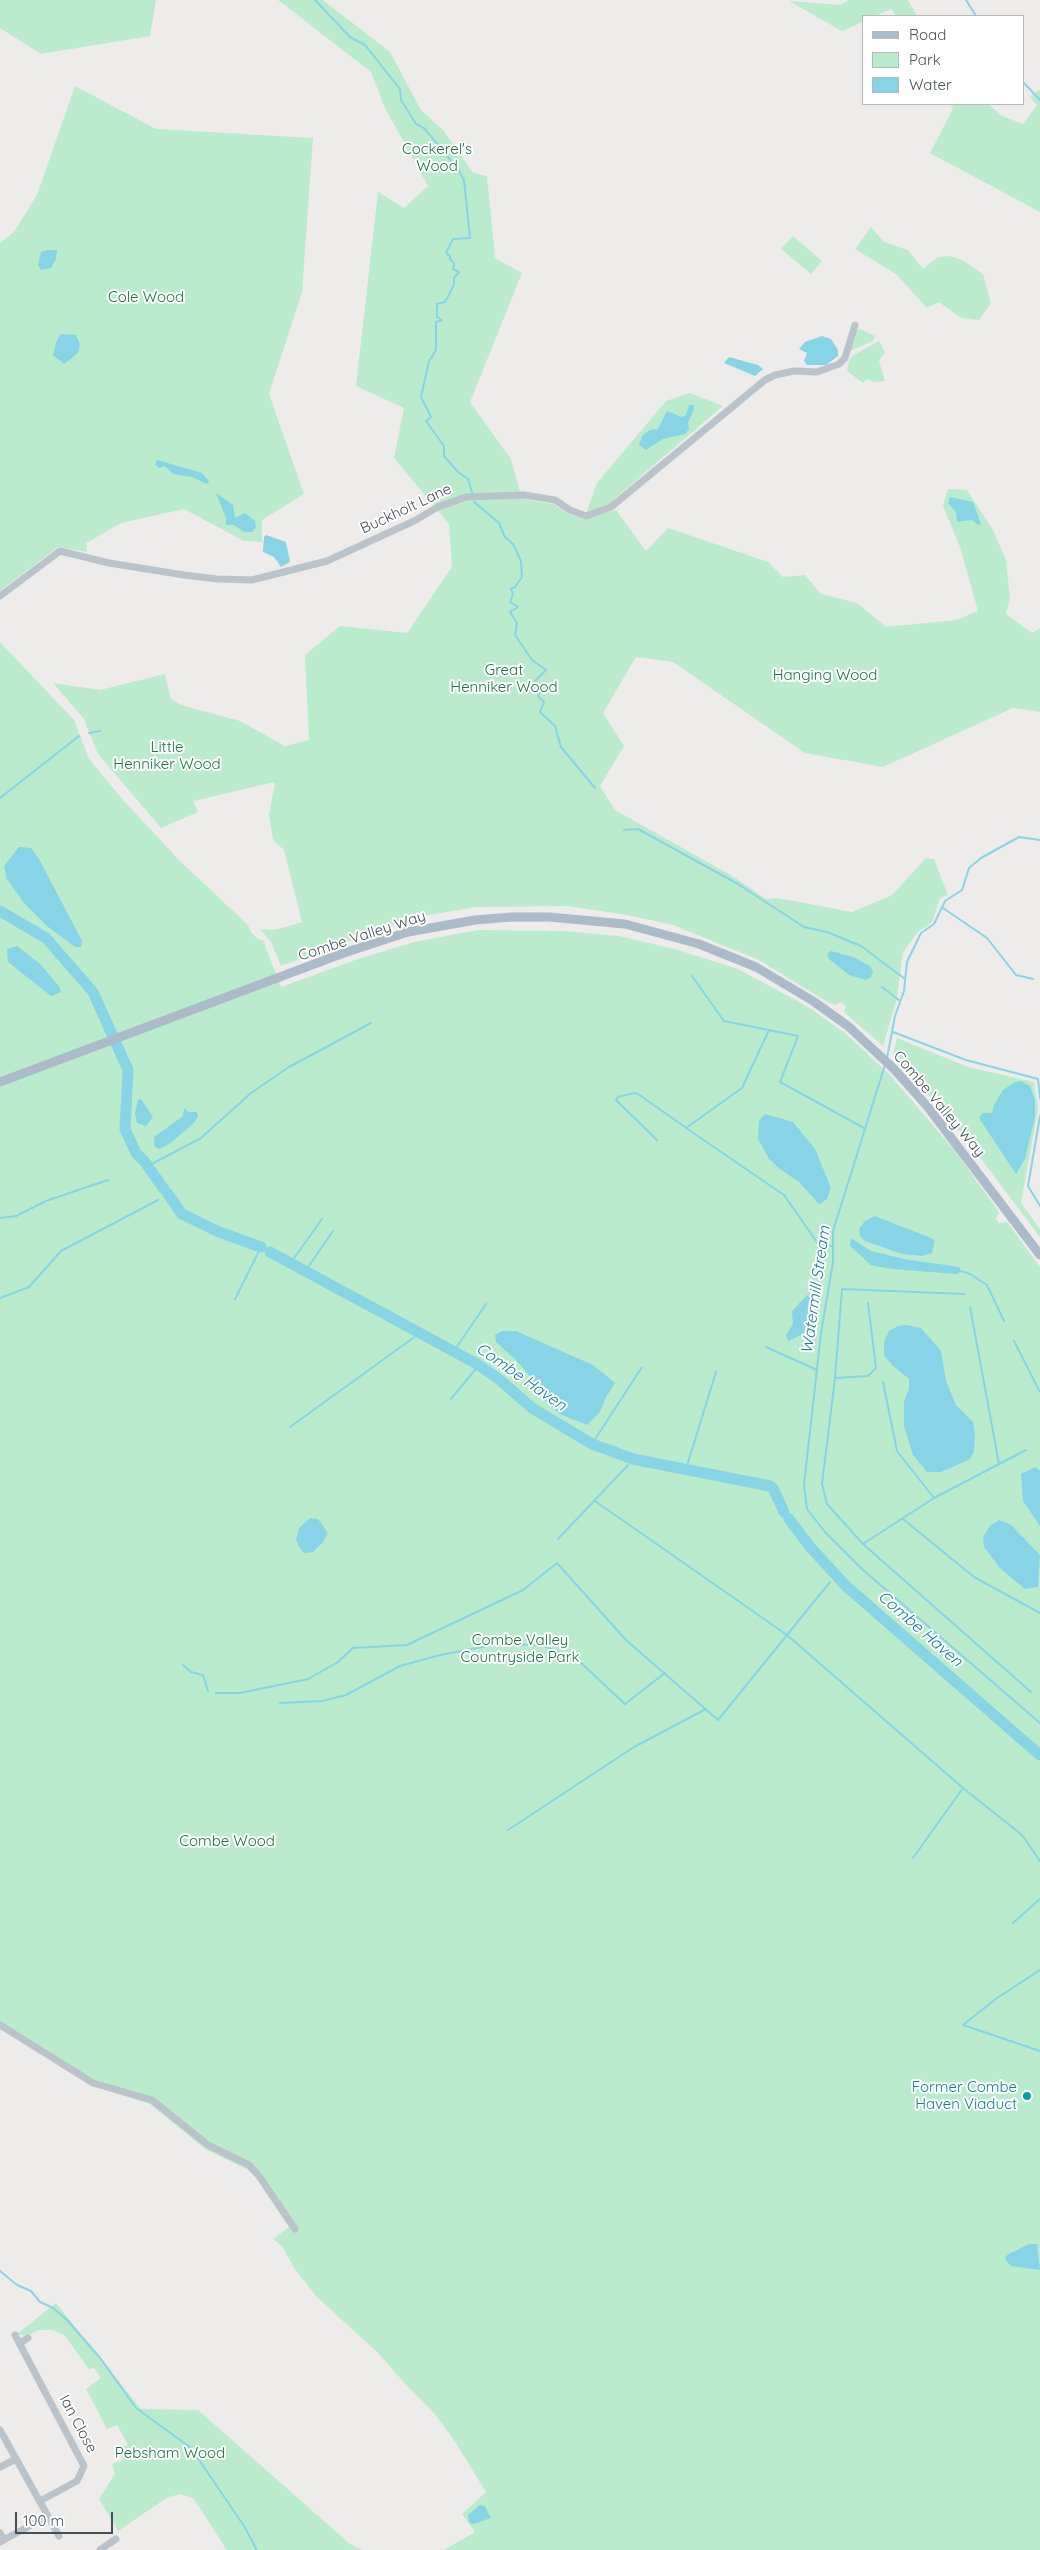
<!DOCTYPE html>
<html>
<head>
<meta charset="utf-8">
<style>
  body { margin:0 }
  #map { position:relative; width:1040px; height:2550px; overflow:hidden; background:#eeebeb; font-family:Quicksand,sans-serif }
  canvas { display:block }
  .legend { position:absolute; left:862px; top:15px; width:162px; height:90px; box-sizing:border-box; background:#fff; border:1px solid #b5b9bc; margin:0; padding:6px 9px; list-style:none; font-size:15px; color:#454f57 }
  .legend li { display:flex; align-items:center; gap:10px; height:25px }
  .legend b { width:25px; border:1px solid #b5b9bc }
  .scale { position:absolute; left:15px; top:2512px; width:98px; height:22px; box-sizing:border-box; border:2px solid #454f57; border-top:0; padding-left:6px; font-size:15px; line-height:18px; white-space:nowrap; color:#454f57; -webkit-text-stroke:4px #fff; paint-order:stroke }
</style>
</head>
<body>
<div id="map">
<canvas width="1040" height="2550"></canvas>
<ul class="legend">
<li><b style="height:6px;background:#abbbca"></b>Road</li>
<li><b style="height:14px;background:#baebcc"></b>Park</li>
<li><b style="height:14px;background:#88d4e7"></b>Water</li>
</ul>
<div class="scale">100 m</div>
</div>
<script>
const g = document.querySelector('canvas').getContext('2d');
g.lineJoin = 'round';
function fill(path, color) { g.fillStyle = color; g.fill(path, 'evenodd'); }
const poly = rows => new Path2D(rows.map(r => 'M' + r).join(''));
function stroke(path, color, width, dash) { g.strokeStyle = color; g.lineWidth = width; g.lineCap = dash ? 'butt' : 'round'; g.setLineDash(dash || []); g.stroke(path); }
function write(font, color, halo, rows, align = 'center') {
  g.font = font + ' Quicksand,sans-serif'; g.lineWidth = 4; g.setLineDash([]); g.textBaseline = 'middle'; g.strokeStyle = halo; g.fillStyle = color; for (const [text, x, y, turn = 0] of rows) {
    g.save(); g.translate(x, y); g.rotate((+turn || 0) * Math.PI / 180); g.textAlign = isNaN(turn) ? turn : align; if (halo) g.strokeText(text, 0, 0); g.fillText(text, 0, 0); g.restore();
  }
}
fill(poly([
  [0,0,156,0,150,36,41,54,0,28],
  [278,0,323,0,390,52,421,110,444,131,473,173,487,176,495,258,522,273,470,402,511,459,522,499,553,504,569,514,584,519,597,483,666,401,690,393,723,406,613,500,607,512,616,510,646,551,668,528,768,562,783,577,805,575,821,594,857,603,886,627,956,620,978,611,960,547,943,506,948,489,967,490,993,530,1006,560,1010,598,1006,614,1032,633,1040,628,1040,712,1013,708,883,767,805,753,673,662,636,657,603,713,624,746,600,786,615,810,734,877,766,899,778,898,852,912,892,895,926,858,934,859,948,895,940,898,932,922,918,932,903,952,897,998,883,1046,846,1014,844,1011,846,1006,841,1002,836,1005,829,1003,759,960,673,925,627,915,567,906,476,907,412,918,281,966,271,942,260,929,275,930,302,922,284,850,273,840,269,815,275,782,193,801,198,812,161,828,98,754,84,719,53,683,100,690,165,674,171,699,181,705,240,721,285,746,309,740,305,655,340,626,407,633,452,567,449,524,394,458,404,408,356,386,378,192,404,208,428,186,385,108,371,72],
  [849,0,908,0,917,16,896,16,891,9,875,16,864,16,864,21,842,31,789,1,840,5],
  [75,86,156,129,313,138,302,292,269,394,304,494,262,520,262,542,244,541,184,509,121,523,86,543,87,552,58,547,0,591,0,243,14,232,37,195],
  [1040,89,1040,212,930,153,953,109,950,104,988,104,1002,116,1023,124,1037,105,1030,97],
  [871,227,884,242,908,250,923,269,938,257,951,256,964,261,983,274,991,303,979,320,961,318,939,302,927,308,896,274,855,249],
  [793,236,822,261,811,274,781,249],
  [860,329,875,336,873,341,850,351,856,330],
  [879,341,885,352,879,361,885,381,874,382,867,379,863,383,847,371,849,361,852,356],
  [0,642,74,720,89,759,123,800,180,861,248,925,250,931,258,939,263,940,281,987,352,961,414,942,478,930,565,931,619,936,678,950,738,969,810,1008,846,1034,889,1074,955,1151,999,1212,996,1219,999,1223,1007,1222,1040,1267,1040,2550,444,2550,475,2532,462,2514,486,2492,454,2440,434,2413,409,2388,378,2353,316,2296,294,2268,282,2246,273,2239,289,2227,257,2179,248,2170,205,2149,150,2104,92,2086,0,2029],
  [897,1038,968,1067,1034,1082,1038,1109,1021,1203,1040,1229,1040,1237,960,1131,893,1055],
  [56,2303,141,2409,198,2410,350,2544,362,2550,227,2550,194,2499,181,2494,168,2497,118,2531,99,2499,115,2474,112,2464,123,2460,119,2448,128,2445,117,2425,107,2429,86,2389,101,2378,94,2368,89,2369,64,2335,53,2330,39,2330,27,2336,17,2334]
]), '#baebcc');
fill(poly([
  [47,250,57,250,56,259,51,268,41,270,38,265,41,252],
  [61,334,76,335,80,344,78,353,64,364,53,355,57,340],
  [822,336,831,339,838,350,838,356,826,365,807,365,804,361,807,353,799,349,805,342],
  [729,357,758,365,763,369,755,376,724,363],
  [689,405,694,405,694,409,688,423,689,429,685,434,663,439,646,450,639,445,642,436,650,430,658,429,667,411,682,417,686,415],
  [157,460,202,473,209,481,207,484,192,477,173,474,165,466,159,468,155,464],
  [216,493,233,505,235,518,245,513,255,521,256,527,252,532,244,532,234,525,226,525,226,518],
  [950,497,973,502,981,524,978,525,972,520,957,522,956,512,948,503],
  [266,535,286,542,290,562,281,567,274,557,263,552,264,537],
  [19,847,31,848,39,859,82,941,81,947,75,947,47,926,24,903,7,879,4,866],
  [17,946,40,964,59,986,61,992,51,996,8,962,7,949],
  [831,951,853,957,870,966,873,971,871,977,866,980,849,975,829,959,827,954],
  [1021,1081,1030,1086,1035,1100,1035,1117,1025,1159,1016,1174,979,1118,983,1113,992,1113,994,1105,1003,1090,1015,1082],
  [141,1099,153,1117,146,1126,137,1123,135,1113,138,1100],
  [184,1108,189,1112,197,1112,198,1116,195,1122,172,1142,159,1149,154,1146,154,1137,183,1116],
  [765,1114,793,1122,815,1149,831,1188,827,1199,819,1204,799,1182,780,1169,769,1159,758,1139,759,1121],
  [875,1216,931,1238,935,1241,932,1253,922,1256,902,1254,865,1241,860,1236,859,1229,865,1221],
  [851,1238,871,1251,909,1260,947,1265,959,1267,961,1271,957,1274,891,1269,871,1265,850,1246],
  [807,1295,814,1299,810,1335,801,1335,788,1341,786,1335,793,1324,792,1311],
  [907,1325,921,1328,941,1351,946,1381,956,1405,973,1422,975,1433,974,1452,969,1460,941,1472,927,1472,913,1455,904,1426,904,1401,909,1389,909,1379,892,1365,884,1355,884,1342,889,1331,898,1326],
  [502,1331,516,1331,593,1365,615,1383,606,1397,600,1412,587,1425,560,1414,541,1397,532,1379,517,1361,496,1342,495,1335],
  [1035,1467,1040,1471,1040,1526,1023,1501,1021,1474],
  [310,1518,318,1519,328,1533,323,1542,313,1552,304,1553,299,1547,296,1539,299,1528],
  [999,1520,1010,1524,1040,1555,1038,1587,1025,1589,1000,1568,984,1547,983,1537,990,1526],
  [1029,2244,1037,2244,1040,2270,1011,2266,1005,2259,1007,2255],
  [480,2505,485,2506,491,2518,473,2524,469,2522,468,2515]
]), '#88d4e7');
stroke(poly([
  [315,0,350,37,365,45,400,89,401,100,416,124,424,128,458,169,464,180,470,238,453,239,446,253,450,256,450,259,454,263,453,269,459,272,454,278,454,285,445,302,437,304,437,317,442,320,436,322,436,350,429,361,421,397,431,417,426,421,444,446,444,456,458,472,468,479,472,492],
  [966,0,976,16],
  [1024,83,1040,100],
  [474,502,499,523,505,537,513,544,521,561,522,577,515,587,511,589,513,594,510,602,518,607,510,612,517,623,515,635,532,660,546,670,535,681,542,688,538,696,544,702,540,712,555,726,561,747,595,788],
  [89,733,100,731],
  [0,798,79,736],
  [624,830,638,829,738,884,804,927,827,932,861,946,905,979],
  [943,908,987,938,1016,975,1033,979],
  [692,976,724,1021,798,1036,780,1082,864,1128],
  [882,987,900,1001],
  [769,1030,742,1088,686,1128,784,1195,819,1245,832,1246],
  [893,1032,966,1060,1038,1079,1040,1098],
  [887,1058,895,1016,904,991,907,962,921,933,934,924,945,901,962,890,969,868,981,858,1019,837,1040,840],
  [885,1065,833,1231,833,1262,821,1333,804,1485,807,1509,825,1532,862,1569,1040,1723],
  [1040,1116,1028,1186,1040,1206],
  [657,1140,616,1100,618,1097,634,1093,638,1094,685,1127],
  [148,1166,201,1138,251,1093,289,1067,371,1023],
  [0,1218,16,1216,46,1201,108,1180],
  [292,1261,322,1219],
  [306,1270,333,1231],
  [961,1271,970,1274,987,1285,1004,1321],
  [964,1294,842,1289,835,1378,822,1484,827,1504,863,1544,1031,1692],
  [0,1298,29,1287,61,1251,158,1200],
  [235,1299,261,1247],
  [970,1307,999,1464],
  [1014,1341,1040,1392],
  [766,1347,817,1370],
  [454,1351,486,1304],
  [835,1378,868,1376,876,1368,868,1303],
  [883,1382,897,1451,934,1498],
  [451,1399,479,1365],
  [290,1427,420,1333],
  [592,1444,642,1367],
  [686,1469,716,1372],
  [595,1501,787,1635,963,1788,1022,1835,1040,1861],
  [903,1519,974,1577,1040,1613],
  [558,1539,628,1465],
  [863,1544,934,1498,1026,1450],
  [183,1665,191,1672,203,1675,208,1691],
  [216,1693,240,1693,308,1679,338,1662,353,1648,407,1645,523,1590,557,1563,626,1640,718,1720,830,1582],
  [280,1703,322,1701,346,1695,400,1666,440,1655,498,1644,542,1645,579,1661,625,1704,665,1673],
  [508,1830,634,1747,706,1709],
  [913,1858,963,1788],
  [1013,1923,1040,1899],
  [1040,1970,997,1998,963,2025,1040,2051],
  [0,2271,17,2285,31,2291,40,2302,53,2308,67,2320,101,2359,136,2408,191,2448,244,2526,257,2550]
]), '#88d4e7', 2);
stroke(poly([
  [0,911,46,938,93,992,128,1070,125,1129,136,1153,144,1161,164,1189],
  [168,1194,182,1214,219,1232,261,1247],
  [270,1252,477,1364,500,1380,532,1408,592,1444,633,1459,770,1486,773,1488,784,1512],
  [789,1519,811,1548,846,1586,1040,1755]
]), '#88d4e7', 11);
stroke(poly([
  [0,596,60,551,109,563,184,575,217,579,252,580,327,561,414,521,438,507,466,497,524,495,555,500,570,510,586,516,611,507,765,380,775,375,794,371,817,372,839,364,845,358,855,325],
  [0,2025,93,2083,152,2100,208,2145,249,2165,259,2176,295,2229],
  [15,2335,84,2466,77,2481,40,2501],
  [20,2343,28,2338],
  [0,2430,59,2536],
  [0,2467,16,2459],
  [0,2533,4,2540],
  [0,2542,48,2516],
  [100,2550,116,2539]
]), '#bac3ca', 7);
stroke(poly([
  [0,1082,341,954,408,932,475,920,512,917,549,917,625,924,699,944,756,967,813,1001,848,1026,894,1069,927,1106,1040,1255]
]), '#abbbca', 9);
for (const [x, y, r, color] of [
  [1027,2096,5,"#0f9aa8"]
]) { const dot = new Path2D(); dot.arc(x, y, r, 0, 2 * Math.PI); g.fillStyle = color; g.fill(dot); stroke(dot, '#fff', 2); }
write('15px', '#1a7446', '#fff', [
  ["Cockerel's",437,149],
  ["Wood",437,166],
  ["Cole Wood",146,297],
  ["Great",504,670],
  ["Henniker Wood",504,687],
  ["Hanging Wood",825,675],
  ["Little",167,747],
  ["Henniker Wood",167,764],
  ["Combe Valley",520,1640],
  ["Countryside Park",520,1657],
  ["Combe Wood",227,1841],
  ["Pebsham Wood",170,2453]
]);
write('15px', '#454f57', '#fff', [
  ["Buckholt Lane",406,509,-25],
  ["Combe Valley Way",362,936,-18],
  ["Combe Valley Way",939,1104,50],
  ["Ian Close",78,2424,62]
]);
write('15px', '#0d838f', '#fff', [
  ["Former Combe",1017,2087],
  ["Haven Viaduct",1017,2104]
], 'right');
write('italic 16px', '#12819d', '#fff', [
  ["Watermill Stream",816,1290,-82],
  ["Combe Haven",521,1377,35],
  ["Combe Haven",920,1629,41]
]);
</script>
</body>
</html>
